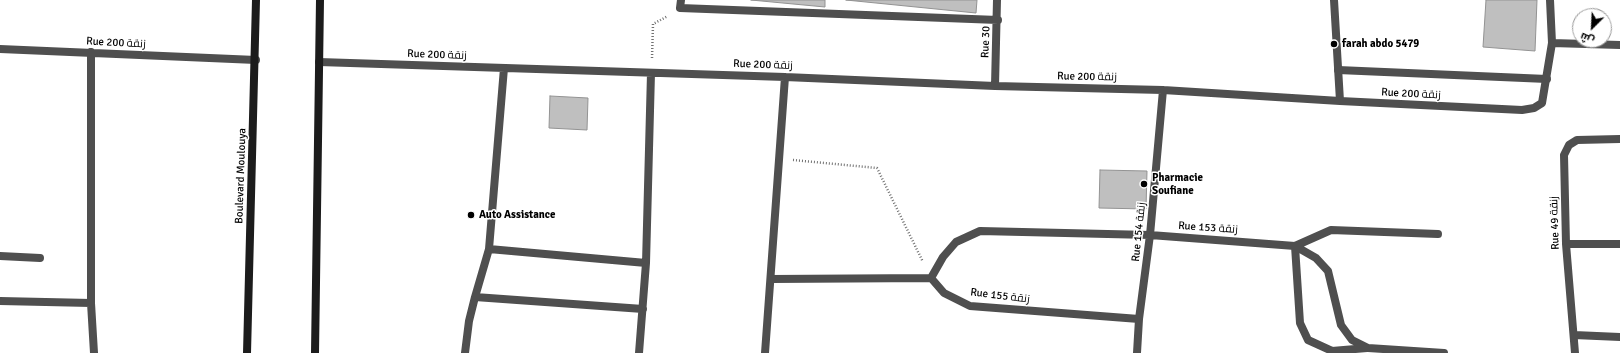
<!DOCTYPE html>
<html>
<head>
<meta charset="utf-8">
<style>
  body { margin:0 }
  #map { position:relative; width:1620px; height:353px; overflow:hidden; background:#fff; font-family:Signika,Cairo,sans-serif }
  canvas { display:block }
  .north { position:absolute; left:1572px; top:8px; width:40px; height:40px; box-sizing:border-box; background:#fff; border:1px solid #999; border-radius:50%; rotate:204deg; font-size:11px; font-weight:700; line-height:16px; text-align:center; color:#000 }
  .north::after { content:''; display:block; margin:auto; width:14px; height:18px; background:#000; clip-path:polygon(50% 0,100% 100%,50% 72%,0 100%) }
</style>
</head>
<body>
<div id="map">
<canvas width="1620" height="353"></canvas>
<div class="north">ش</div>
</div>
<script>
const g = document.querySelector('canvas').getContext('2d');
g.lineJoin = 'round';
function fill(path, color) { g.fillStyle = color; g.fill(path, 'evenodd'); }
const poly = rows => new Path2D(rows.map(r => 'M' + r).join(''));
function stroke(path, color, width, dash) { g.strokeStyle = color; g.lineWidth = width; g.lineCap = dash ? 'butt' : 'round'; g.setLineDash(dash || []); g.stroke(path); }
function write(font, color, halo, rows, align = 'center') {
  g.font = font + ' Signika,Cairo,sans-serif'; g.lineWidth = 3; g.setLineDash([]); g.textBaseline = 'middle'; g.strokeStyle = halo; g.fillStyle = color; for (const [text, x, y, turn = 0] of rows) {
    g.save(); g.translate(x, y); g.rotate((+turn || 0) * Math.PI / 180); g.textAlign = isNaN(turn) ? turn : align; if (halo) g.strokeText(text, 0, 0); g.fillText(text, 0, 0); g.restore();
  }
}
const building = poly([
  [751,0,825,0,825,7,751,0],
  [846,0,977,0,976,13,846,0],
  [1486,0,1537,0,1535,51,1483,47,1486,0],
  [550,96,588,98,587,130,549,128,550,96],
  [1100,170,1147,171,1146,209,1099,208,1100,170]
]);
fill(building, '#bfbfbf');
stroke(building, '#939393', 1);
stroke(poly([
  [652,58,653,24,668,16],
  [793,160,877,168,923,262]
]), '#717171', 2.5, [1, 2]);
stroke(poly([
  [1338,70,1547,79]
]), '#4f4f4f', 8);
stroke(poly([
  [681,0,680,8,998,20],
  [1334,0,1340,101],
  [1550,0,1552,43,1620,45],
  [0,49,256,60],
  [91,52,91,303,94,353],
  [319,62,785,77,995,86,1163,90,1340,101,1522,110,1534,108,1542,103,1552,43],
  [504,68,489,249,646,263],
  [995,86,997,0],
  [1566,244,1620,244],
  [1295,246,1300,323,1308,340,1332,351,1367,348],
  [1295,246,1331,230,1438,234],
  [0,256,40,258],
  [931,278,943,257,956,242,980,231,1150,235,1295,246,1316,258,1328,271,1341,325,1352,340,1368,348,1444,353],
  [771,279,931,278,944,293,970,306,1139,319],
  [475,297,489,249],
  [0,301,91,303],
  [1574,335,1620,337],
  [465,353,469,321,475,297,643,309],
  [639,353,646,263,651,73],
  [765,353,785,77],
  [1137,353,1139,319,1150,235,1163,90],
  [1575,353,1566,244,1564,155,1569,145,1577,140,1620,139]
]), '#4f4f4f', 8);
stroke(poly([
  [247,353,256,0],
  [315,353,320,0]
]), '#1c1c1c', 8);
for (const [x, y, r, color] of [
  [1334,44,4,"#000"],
  [1144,184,4,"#000"],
  [471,215,4,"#000"]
]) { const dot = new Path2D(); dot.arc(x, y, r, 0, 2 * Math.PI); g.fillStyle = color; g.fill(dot); stroke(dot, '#fff', 1.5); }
write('11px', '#000', '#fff', [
  ["Rue 30",986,42,-88],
  ["Rue 200 زنقة",116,43,3],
  ["Rue 200 زنقة",437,55,2],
  ["Rue 200 زنقة",763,65,2],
  ["Rue 200 زنقة",1087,77,1],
  ["Rue 200 زنقة",1411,94,3],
  ["Boulevard Moulouya",241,176,-88],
  ["Rue 49 زنقة",1555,223,-92],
  ["Rue 153 زنقة",1208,228,4],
  ["Rue 154 زنقة",1139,232,-84],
  ["Rue 155 زنقة",1000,296,7]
]);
write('bold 11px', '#000', '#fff', [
  ["farah abdo 5479",1342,44],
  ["Pharmacie",1152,178],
  ["Soufiane",1152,191],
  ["Auto Assistance",479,215]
], 'left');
</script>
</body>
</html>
